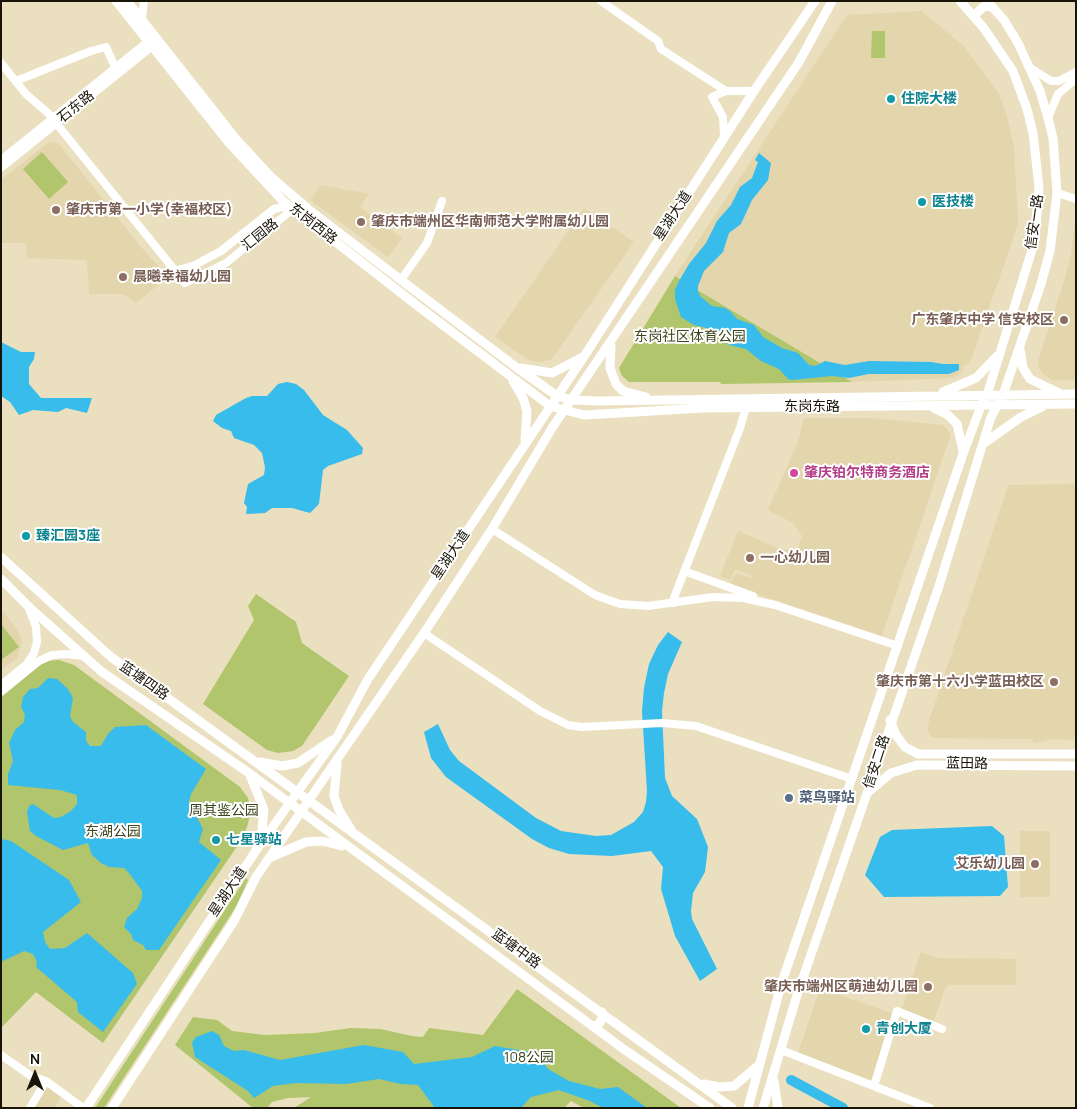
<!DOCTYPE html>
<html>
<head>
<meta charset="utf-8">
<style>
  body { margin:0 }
  #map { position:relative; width:1077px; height:1109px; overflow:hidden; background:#eadfbe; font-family:Manrope,sans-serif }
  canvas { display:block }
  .frame { position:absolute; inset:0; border:2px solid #181408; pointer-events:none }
  .north { position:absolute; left:10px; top:1049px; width:50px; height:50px; -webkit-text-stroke:4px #fff; paint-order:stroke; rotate:0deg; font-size:14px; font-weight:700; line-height:20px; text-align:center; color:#181408 }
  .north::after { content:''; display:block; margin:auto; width:18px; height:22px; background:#181408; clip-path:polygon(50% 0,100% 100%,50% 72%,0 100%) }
</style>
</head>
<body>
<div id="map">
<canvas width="1077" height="1109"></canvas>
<div class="frame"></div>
<div class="north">N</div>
</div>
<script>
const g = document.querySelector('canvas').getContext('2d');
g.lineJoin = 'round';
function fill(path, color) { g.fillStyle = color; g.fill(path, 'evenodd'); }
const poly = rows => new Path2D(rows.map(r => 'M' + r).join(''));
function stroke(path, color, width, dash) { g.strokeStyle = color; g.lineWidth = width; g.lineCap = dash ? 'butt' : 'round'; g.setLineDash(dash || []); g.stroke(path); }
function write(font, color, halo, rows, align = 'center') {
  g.font = font + ' Manrope,"Noto Sans SC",sans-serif'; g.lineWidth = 4; g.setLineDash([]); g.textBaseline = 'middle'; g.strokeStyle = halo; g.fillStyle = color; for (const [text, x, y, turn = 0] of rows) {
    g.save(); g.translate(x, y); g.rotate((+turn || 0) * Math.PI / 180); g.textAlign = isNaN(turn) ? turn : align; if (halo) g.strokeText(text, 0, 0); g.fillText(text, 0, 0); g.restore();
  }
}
fill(poly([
  [921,11,964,46,999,94,1007,116,1014,147,1018,224,970,363,963,366,962,373,953,378,852,382,675,276,847,15],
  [49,142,59,144,140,246,160,268,157,286,136,303,123,294,89,294,87,260,27,258,26,243,1,243,1,180],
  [321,185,369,194,360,207,402,238,388,257,310,200],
  [584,208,634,242,552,359,540,362,527,359,495,337],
  [1076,215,1076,380,1052,380,1042,373,1038,365,1039,358,1064,281,1071,253],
  [804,418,871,418,943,425,951,434,882,636,730,585,736,573,751,578,752,576,735,569,730,580,720,576,738,531,778,548,789,550,798,548,802,536,793,523,768,510,798,442],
  [1076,484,1076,737,1073,740,1052,739,1034,743,1032,739,935,738,930,736,927,727,1008,485],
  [1,609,18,630,22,641,18,657,1,670],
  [1020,831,1050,831,1050,897,1020,897],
  [921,952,939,958,1016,959,1016,985,949,985,945,988,933,1024,901,1011],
  [820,988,894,1014,871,1081,798,1053],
  [43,1084,62,1096,54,1108,28,1108]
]), '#e3d6ad');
fill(poly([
  [872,31,885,31,885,58,871,58],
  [42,152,68,182,49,199,23,169],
  [675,276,701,292,852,382,721,384,720,382,629,382,622,376,619,368],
  [256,594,296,622,302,643,349,676,302,746,293,751,278,753,267,750,203,704,254,620,248,606],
  [1,624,19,647,1,660],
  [59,660,74,665,240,787,248,798,251,811,247,827,240,842,103,1043,36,992,1,1028,1,697,45,661],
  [246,878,248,880,236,907,104,1108,95,1108],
  [517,989,681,1108,584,1108,571,1101,564,1108,294,1108,311,1097,288,1098,272,1102,267,1108,253,1108,175,1045,193,1017,217,1020,232,1031,265,1035,315,1033,351,1028,380,1029,412,1036,423,1037,429,1028,483,1035]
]), '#b0c56c');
fill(poly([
  [759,153,771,163,768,180,752,200,741,224,729,233,723,252,704,271,698,286,698,292,700,296,712,306,725,308,731,312,737,319,754,325,763,337,782,348,798,353,809,365,815,366,825,361,845,365,869,361,931,362,943,364,959,364,959,370,949,374,869,374,849,378,832,376,792,380,788,379,779,369,761,361,746,349,729,345,718,331,694,325,681,317,675,299,675,290,679,281,689,264,706,243,717,221,731,205,740,187,752,178,758,162,755,160],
  [1,342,21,352,35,352,34,359,29,367,29,384,41,398,92,398,87,413,66,408,58,412,33,410,19,415,10,402,1,396],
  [287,382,296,384,304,390,323,415,347,430,363,448,362,454,328,466,323,470,319,504,310,513,292,508,272,508,265,513,246,514,247,507,244,503,248,484,264,475,265,467,262,453,254,445,234,438,231,431,222,428,213,421,216,415,246,398,252,396,267,396,278,384],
  [668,632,682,642,668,674,664,693,662,711,665,778,672,796,697,819,708,847,705,872,693,893,691,911,692,919,717,969,700,981,675,936,661,889,663,867,651,851,612,856,569,854,549,848,532,839,446,777,431,758,424,732,438,724,450,750,459,761,536,818,561,831,596,836,611,835,634,822,643,812,646,802,647,791,642,711,644,688,649,664,658,645],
  [48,678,57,679,68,689,73,698,70,716,73,722,86,732,86,741,90,746,101,746,108,734,115,727,146,725,206,769,191,794,189,802,203,829,199,842,221,860,159,950,146,950,143,945,133,940,131,934,124,927,127,918,137,909,142,898,142,891,129,873,124,868,109,867,101,863,92,855,88,843,63,850,36,836,30,831,27,812,29,806,33,804,54,818,61,817,71,811,77,804,77,795,60,790,8,785,8,774,13,761,9,743,15,730,24,722,25,714,21,707,23,697,30,689,38,688],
  [992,826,1004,836,1008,887,1000,896,884,897,865,875,880,837,892,830],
  [1,839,11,841,69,880,81,902,43,932,45,942,50,949,65,948,87,933,133,973,137,984,103,1032,78,1012,77,1002,36,967,37,962,33,954,24,951,1,962],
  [212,1031,219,1035,224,1046,234,1051,244,1050,280,1060,364,1045,403,1052,414,1064,472,1057,495,1046,536,1053,548,1069,569,1081,600,1089,618,1087,647,1108,603,1108,590,1101,559,1090,531,1097,521,1108,435,1108,418,1085,401,1084,379,1079,346,1084,296,1083,273,1086,254,1098,248,1091,195,1057,192,1042,196,1037]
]), '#37bcec');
stroke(poly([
  [791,1080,843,1108]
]), '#37bcec', 10);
stroke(poly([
  [601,1,658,41,661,49,726,91],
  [142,19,144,1],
  [1,63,26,94,48,113,185,283,226,263,293,209],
  [1029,67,1051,81,1059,81,1076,72],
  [16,81,91,51,106,47,115,67],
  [1048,118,1058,94,1076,79],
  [724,136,723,117,712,97,726,91,754,91],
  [1,160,151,39],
  [1,168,155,44],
  [1057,193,1076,199],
  [175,271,195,265,221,251,274,209,282,207,293,209],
  [401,280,427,243,442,201],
  [492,529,595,595,620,604,648,606,713,597,743,598,775,605,898,646],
  [684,571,753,596],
  [672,603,740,428,747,404],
  [424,633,540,711,568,725,581,727,662,723,696,726,852,779],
  [1,685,27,664,34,653,37,642,36,627,29,608],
  [1,692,39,661,52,655,65,654,84,656],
  [781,1050,930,1108],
  [1,1055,31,1076,46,1081],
  [874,1086,897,1011,942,1029],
  [30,1108,46,1081,83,1108]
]), '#fff', 8);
stroke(poly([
  [116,1,229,143,283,201,419,307,550,406,584,415,703,408,1076,404],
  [127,1,236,139,271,177,308,209,401,280,516,367,557,396,572,400,598,401,1076,394],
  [974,16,983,7,991,6],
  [611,345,610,368,616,384,623,391,646,397],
  [1020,349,1023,368,1030,379,1059,393],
  [521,368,552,373,583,357],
  [513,381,523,398,527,411,525,440],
  [943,392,976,378,997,356],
  [934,408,948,415,957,424,963,451],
  [983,444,1021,417,1042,407],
  [1,557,111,657,732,1108],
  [1,579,29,607,102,672,249,773,625,1050,710,1108],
  [890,720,896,735,905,747,918,754,1076,754],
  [260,762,282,766,298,763,332,740],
  [337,764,334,796,339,810,352,831],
  [250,775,264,810,261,839],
  [867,793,891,773,917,765,1076,766],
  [269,858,306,842,322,841,342,846],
  [592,1026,599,1024,602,1019,602,1012],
  [774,1081,778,1108],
  [704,1084,719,1087,734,1086,759,1065],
  [86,1108,261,843,337,737,368,679,585,355,754,91,815,1],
  [112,1108,234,921,256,877,424,633,492,529,552,428,799,62,832,1],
  [748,1108,781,985,963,454,981,406,987,395,1035,240,1039,187,1033,133,1027,109,1013,71,983,27,960,1],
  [763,1108,798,992,938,589,991,417,1003,395,1041,284,1050,251,1057,193,1053,138,1048,118,1040,91,1018,43,1004,20,987,1]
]), '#fff', 9);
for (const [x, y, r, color] of [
  [891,99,5,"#0f9aa8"],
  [922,202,5,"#0f9aa8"],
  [56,210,5,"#8d6e63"],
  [361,222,5,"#8d6e63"],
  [123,277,5,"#8d6e63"],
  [1064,320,5,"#8d6e63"],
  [794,473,5,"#d1479c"],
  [26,536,5,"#0f9aa8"],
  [750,558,5,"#8d6e63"],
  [1054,682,5,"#8d6e63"],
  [789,798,5,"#5c6f8a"],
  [216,840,5,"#0f9aa8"],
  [1035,864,5,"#8d6e63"],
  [928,987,5,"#8d6e63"],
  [866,1029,5,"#0f9aa8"]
]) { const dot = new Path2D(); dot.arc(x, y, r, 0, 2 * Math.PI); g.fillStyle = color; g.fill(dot); stroke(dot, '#fff', 2); }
write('bold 14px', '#0d838f', '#fff', [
  ["住院大楼",901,99],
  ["医技楼",932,202],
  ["臻汇园3座",36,536],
  ["七星驿站",226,840],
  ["青创大厦",876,1029]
], 'left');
write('14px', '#181408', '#fff', [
  ["石东路",76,107,-39],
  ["星湖大道",673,216,-57],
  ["信安一路",1035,222,-82],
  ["东岗西路",313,224,38],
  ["汇园路",260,235,-39],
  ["东岗东路",812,407],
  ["星湖大道",451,555,-56],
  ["蓝塘四路",144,681,35],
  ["信安二路",877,762,-72],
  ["蓝田路",967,764,1],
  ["星湖大道",228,892,-56],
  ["蓝塘中路",516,949,36]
]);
write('bold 14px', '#785e54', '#fff', [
  ["肇庆市第一小学(幸福校区)",66,210],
  ["肇庆市端州区华南师范大学附属幼儿园",371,222],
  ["晨曦幸福幼儿园",133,277],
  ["广东肇庆中学 信安校区",1054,320,"right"],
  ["一心幼儿园",760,558],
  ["肇庆市第十六小学蓝田校区",1044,682,"right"],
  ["艾乐幼儿园",1025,864,"right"],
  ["肇庆市端州区萌迪幼儿园",918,987,"right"]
], 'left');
write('14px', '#3d461d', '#fff', [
  ["东岗社区体育公园",690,337],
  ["周其鉴公园",224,811],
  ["东湖公园",113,832],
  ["108公园",529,1058]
]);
write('bold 14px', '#b23c85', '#fff', [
  ["肇庆铂尔特商务酒店",804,473]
], 'left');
write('bold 14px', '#4e5e75', '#fff', [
  ["菜鸟驿站",799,798]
], 'left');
</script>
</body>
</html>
